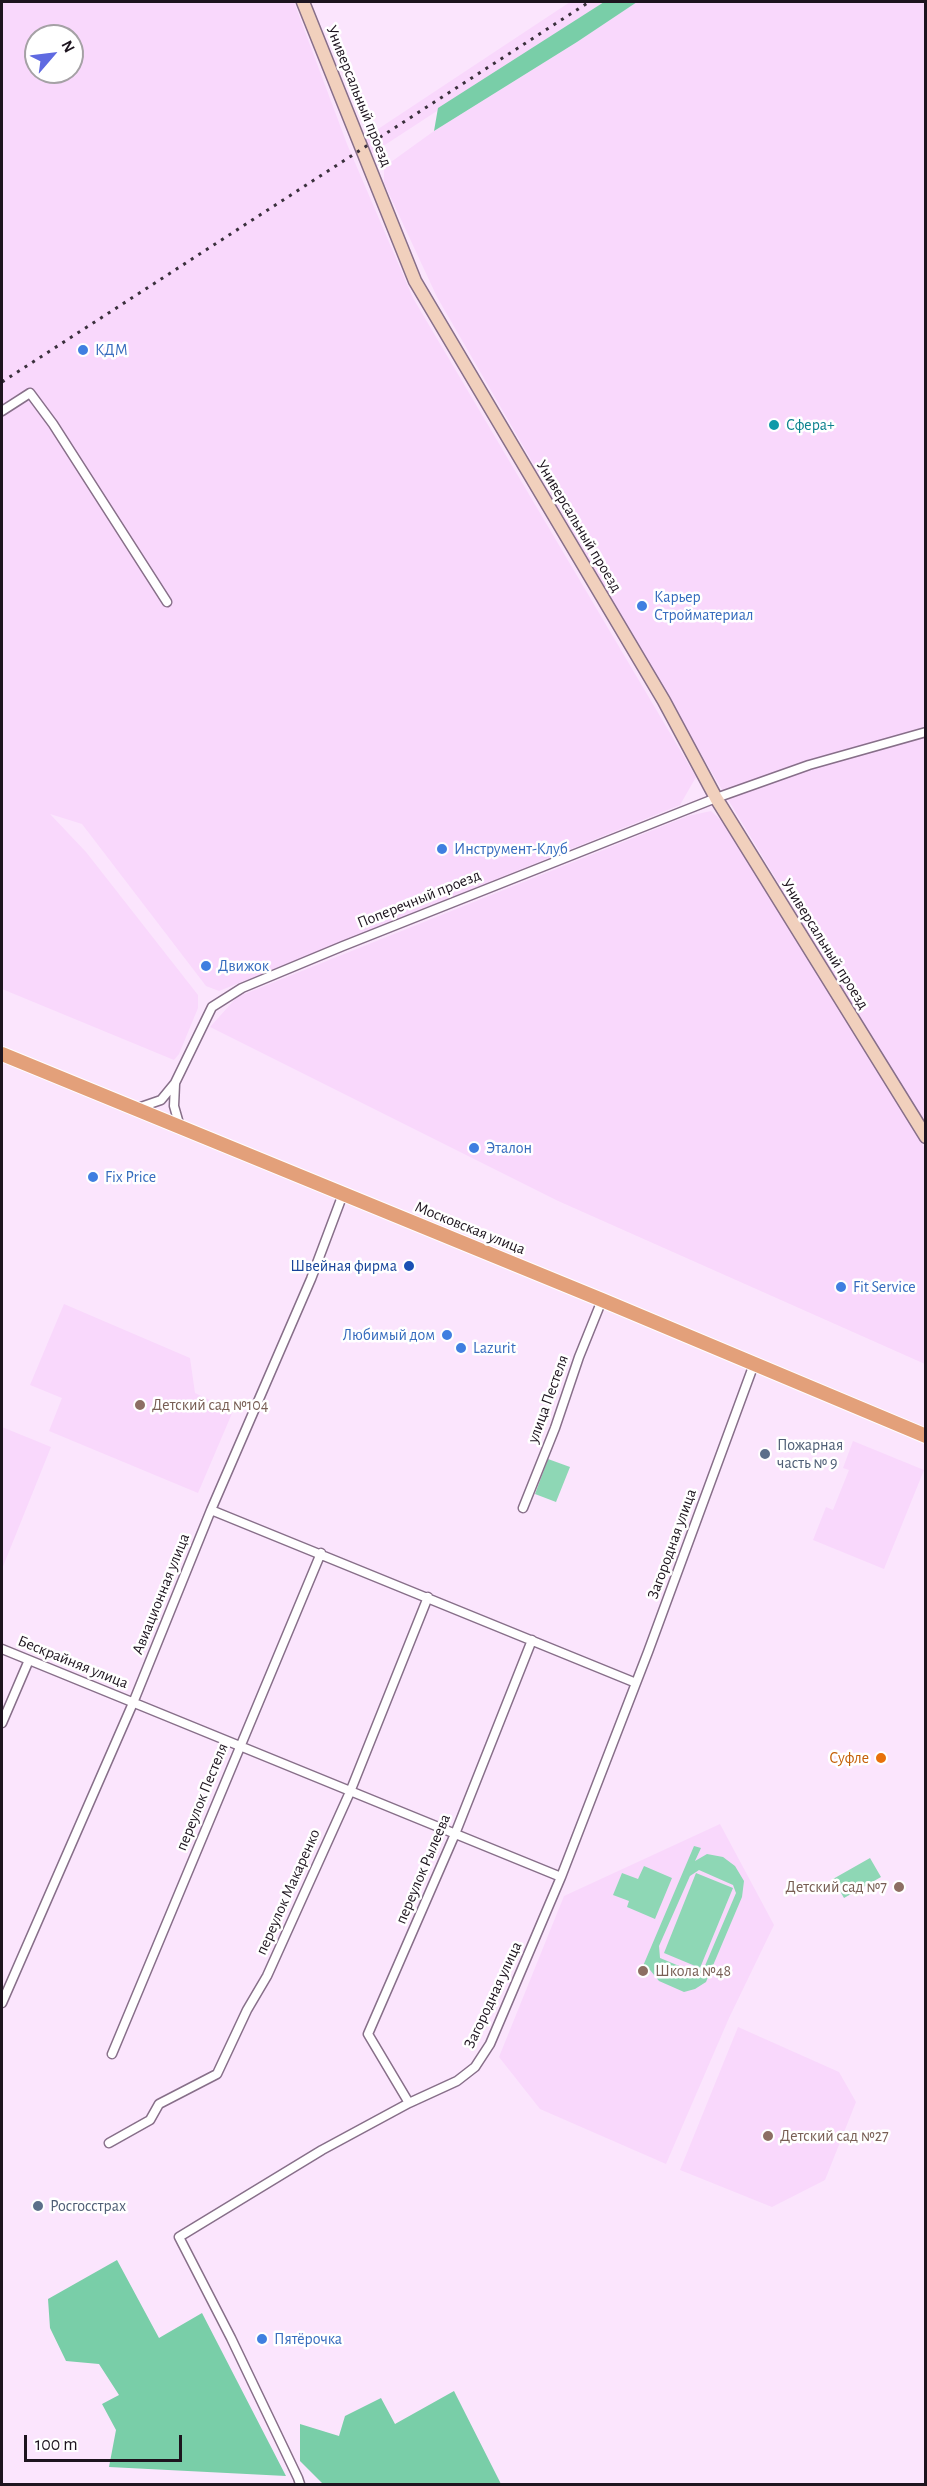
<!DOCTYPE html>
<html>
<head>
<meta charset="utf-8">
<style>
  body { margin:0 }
  #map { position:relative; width:927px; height:2486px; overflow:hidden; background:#fbe5fd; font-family:"Alegreya Sans",sans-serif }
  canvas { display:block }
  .frame { position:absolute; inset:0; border:3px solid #1d141e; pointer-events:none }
  .north { position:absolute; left:24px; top:24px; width:60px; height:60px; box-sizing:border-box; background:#fff; border:2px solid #a5a1a5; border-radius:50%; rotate:62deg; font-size:16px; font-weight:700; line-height:24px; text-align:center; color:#1d141e }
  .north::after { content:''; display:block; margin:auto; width:21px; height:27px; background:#5f6ae1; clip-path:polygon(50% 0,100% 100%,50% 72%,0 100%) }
  .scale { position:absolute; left:24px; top:2435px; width:158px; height:27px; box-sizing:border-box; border:3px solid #1d141e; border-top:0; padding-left:8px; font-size:18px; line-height:21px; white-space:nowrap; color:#1d141e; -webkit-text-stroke:4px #fff; paint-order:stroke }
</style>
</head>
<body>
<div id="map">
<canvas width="927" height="2486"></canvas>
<div class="frame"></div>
<div class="north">N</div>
<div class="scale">100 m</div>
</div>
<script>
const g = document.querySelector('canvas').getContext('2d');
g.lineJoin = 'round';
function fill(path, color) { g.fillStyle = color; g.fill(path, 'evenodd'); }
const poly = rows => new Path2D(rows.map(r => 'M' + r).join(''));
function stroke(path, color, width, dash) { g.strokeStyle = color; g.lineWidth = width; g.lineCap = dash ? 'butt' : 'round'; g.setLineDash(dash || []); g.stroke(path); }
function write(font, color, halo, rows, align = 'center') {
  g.font = font + ' "Alegreya Sans",sans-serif'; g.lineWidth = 5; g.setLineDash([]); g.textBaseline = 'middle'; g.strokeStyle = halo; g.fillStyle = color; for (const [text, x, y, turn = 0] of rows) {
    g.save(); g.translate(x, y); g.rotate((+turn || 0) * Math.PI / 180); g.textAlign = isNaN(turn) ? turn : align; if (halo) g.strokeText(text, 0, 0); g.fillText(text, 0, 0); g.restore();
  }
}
fill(poly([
  [2,2,294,2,347,144,413,298,696,777,680,805,219,991,206,986,82,824,50,814,86,852,198,995,198,1008,179,1054,174,1060,2,989],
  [36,36,72,36,72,72,36,72],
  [570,2,604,2,371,154,363,139],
  [637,2,925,2,925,1126,709,768,437,297,384,183,384,167,434,131,577,42],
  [711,811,729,828,925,1149,925,1364,556,1200,210,1027,237,997,688,816],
  [64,1304,190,1358,195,1393,233,1411,198,1493,49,1431,62,1398,30,1385],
  [2,1427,51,1447,2,1569],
  [853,1441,924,1470,884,1569,813,1540,826,1507,833,1510,849,1470,843,1468],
  [720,1824,774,1925,729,2018,666,2164,540,2109,499,2057,564,1896],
  [738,2027,839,2072,856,2102,825,2180,772,2207,680,2170]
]), '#f9d8fc');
fill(poly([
  [548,1459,570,1467,556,1502,535,1494],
  [694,1846,701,1848,695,1861,707,1854,723,1857,735,1866,744,1881,742,1897,706,1982,695,1989,684,1992,659,1981,650,1970,648,1976,640,1973],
  [699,1870,733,1885,736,1893,704,1968,696,1973,660,1958,659,1946,690,1876],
  [870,1858,881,1877,844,1898,833,1879],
  [644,1866,672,1878,655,1919,627,1907,629,1901,613,1895,622,1873,638,1879],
  [696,1873,733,1888,700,1968,664,1953]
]), '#8ed7b5');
fill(poly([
  [604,2,637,2,577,42,434,131,438,108],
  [117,2260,159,2338,202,2313,286,2476,109,2467,116,2430,102,2404,119,2395,99,2364,66,2361,50,2328,48,2299],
  [454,2391,501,2484,323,2484,300,2461,300,2424,339,2436,345,2416,381,2398,395,2424]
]), '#79cea8');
const street = poly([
  [2,411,30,393,53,424,167,602],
  [175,1084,174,1106,180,1127],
  [135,1109,161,1100,175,1083,212,1007,242,988,343,946,716,798,809,765,926,732],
  [523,1508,555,1428,579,1357,602,1300],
  [211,1510,636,1683],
  [2,1649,561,1877],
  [2,1723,29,1660],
  [2,2003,133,1703,211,1510,311,1279,343,1194],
  [112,2054,321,1553],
  [409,2103,368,2034,455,1834,532,1640],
  [109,2143,150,2120,159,2104,217,2074,247,2010,267,1976,350,1792,428,1597],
  [300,2484,298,2478,231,2338,179,2237,322,2150,409,2103,457,2081,475,2067,490,2044,561,1877,648,1652,754,1364]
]);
const secondary = poly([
  [303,2,415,281,664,701,716,798,926,1137]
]);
const primary = poly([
  [2,1054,602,1300,926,1436]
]);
stroke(street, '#876f89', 11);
stroke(secondary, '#876f89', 15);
stroke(primary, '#fff', 16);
stroke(street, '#fff', 8);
stroke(secondary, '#f1d0bd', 12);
stroke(primary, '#e3a07a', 14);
stroke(poly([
  [2,382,589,2]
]), '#3a303c', 3, [3, 6]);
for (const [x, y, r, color] of [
  [83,350,6,"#3f7fe0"],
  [774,425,6,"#0f9aa8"],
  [642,606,6,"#3f7fe0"],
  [442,849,6,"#3f7fe0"],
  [206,966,6,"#3f7fe0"],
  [474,1148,6,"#3f7fe0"],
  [93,1177,6,"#3f7fe0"],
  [409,1266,6,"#1a4fb4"],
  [841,1287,6,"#3f7fe0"],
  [447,1335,6,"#3f7fe0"],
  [461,1348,6,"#3f7fe0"],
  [140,1405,6,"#8d6e63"],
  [765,1454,6,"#5c6f8a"],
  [881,1758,6,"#e8710a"],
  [899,1887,6,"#8d6e63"],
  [643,1971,6,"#8d6e63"],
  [768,2136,6,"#8d6e63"],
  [38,2206,6,"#5c6f8a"],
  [262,2339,6,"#3f7fe0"]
]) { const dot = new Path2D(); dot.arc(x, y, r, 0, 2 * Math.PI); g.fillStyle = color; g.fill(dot); stroke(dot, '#fff', 2); }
write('16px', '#1d141e', '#fff', [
  ["Универсальный проезд",359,96,68],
  ["Универсальный проезд",579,526,59],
  ["Поперечный проезд",419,899,-22],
  ["Универсальный проезд",825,944,58],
  ["Московская улица",470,1228,22],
  ["улица Пестеля",548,1399,-70],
  ["Загородная улица",672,1544,-70],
  ["Авиационная улица",161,1594,-68],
  ["Бескрайняя улица",73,1662,22],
  ["переулок Пестеля",202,1797,-68],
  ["переулок Рылеева",423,1869,-67],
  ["переулок Макаренко",288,1892,-66],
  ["Загородная улица",493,1995,-65]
]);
write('16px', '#366cbe', '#fff', [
  ["КДМ",95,350],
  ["Карьер",654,597],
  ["Стройматериал",654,615],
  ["Инструмент-Клуб",454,849],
  ["Движок",218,966],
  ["Эталон",486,1148],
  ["Fix Price",105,1177],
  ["Fit Service",853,1287],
  ["Любимый дом",435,1335,"right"],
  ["Lazurit",473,1348],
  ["Пятёрочка",274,2339]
], 'left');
write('16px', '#0d838f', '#fff', [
  ["Сфера+",786,425]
], 'left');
write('16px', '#164399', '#fff', [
  ["Швейная фирма",397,1266]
], 'right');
write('16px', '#785e54', '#fff', [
  ["Детский сад №104",152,1405],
  ["Детский сад №7",887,1887,"right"],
  ["Школа №48",655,1971],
  ["Детский сад №27",780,2136]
], 'left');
write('16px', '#4e5e75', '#fff', [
  ["Пожарная",777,1445],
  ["часть № 9",777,1463],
  ["Росгосстрах",50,2206]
], 'left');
write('16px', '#c56008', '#fff', [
  ["Суфле",869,1758]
], 'right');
</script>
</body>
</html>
